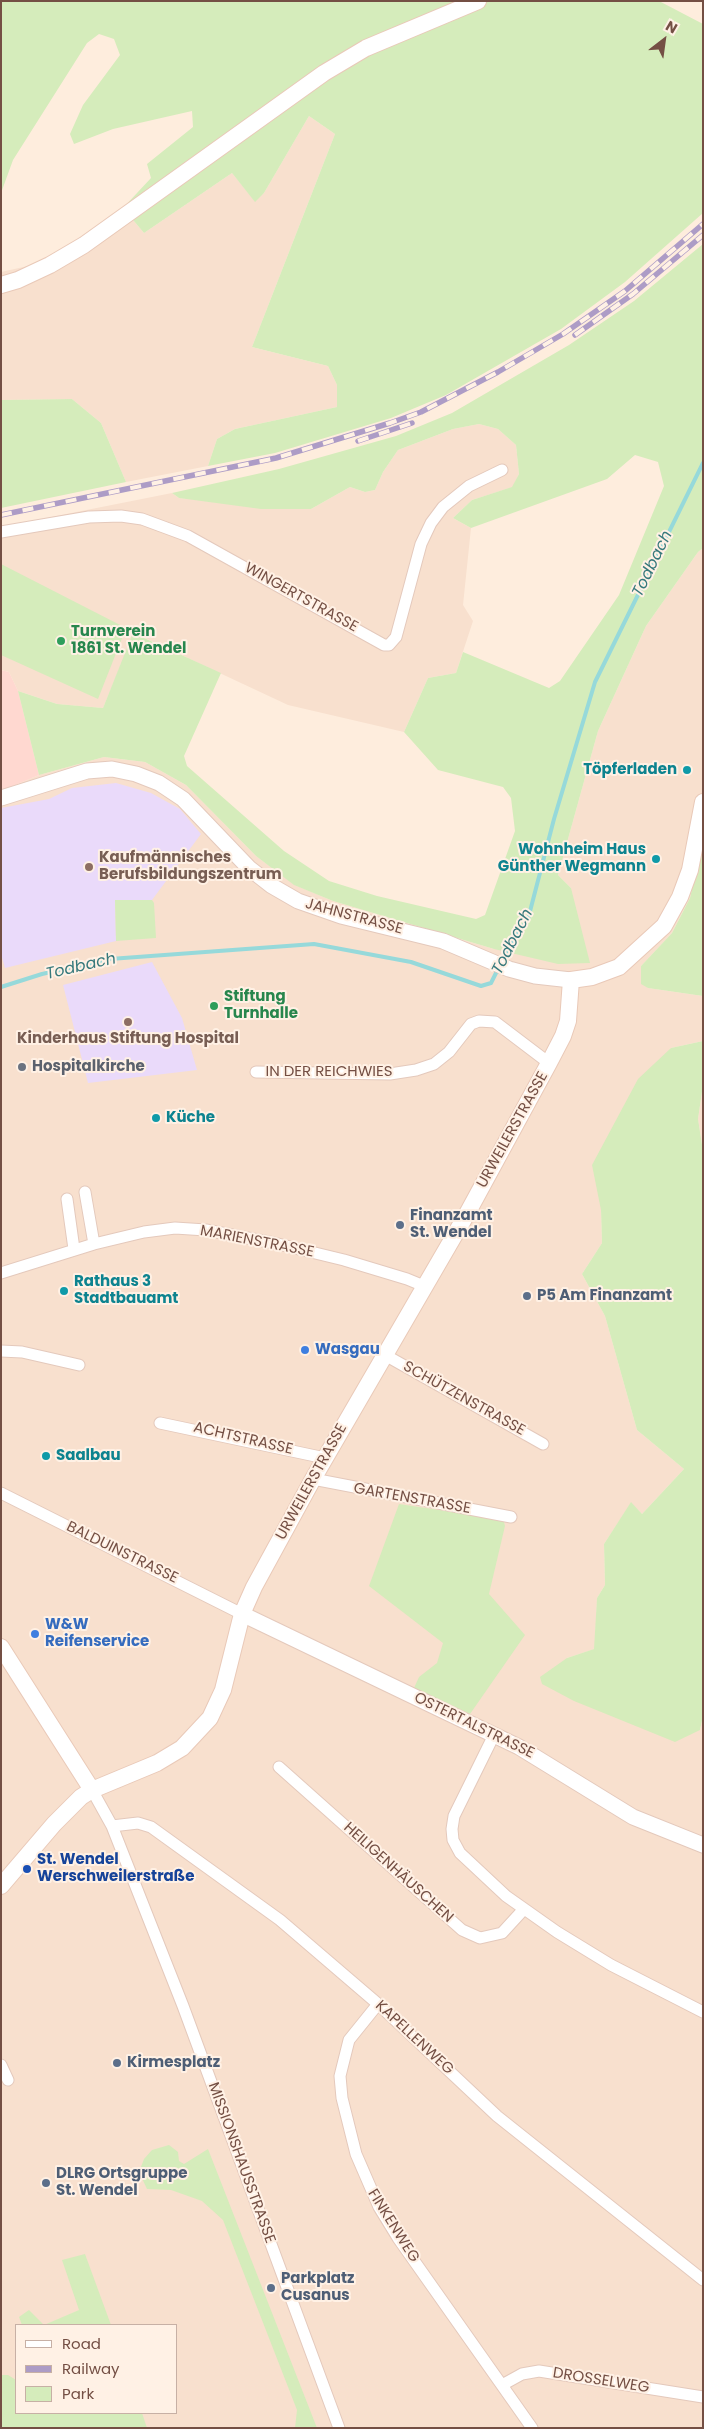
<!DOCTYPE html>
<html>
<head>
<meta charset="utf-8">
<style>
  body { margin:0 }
  #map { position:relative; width:704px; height:2429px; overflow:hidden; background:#feeddd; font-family:Poppins,sans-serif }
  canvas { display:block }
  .frame { position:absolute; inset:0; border:2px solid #744f44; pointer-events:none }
  .legend { position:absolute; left:15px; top:2324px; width:162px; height:90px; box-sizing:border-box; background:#fff1e5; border:1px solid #c7b0a5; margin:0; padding:6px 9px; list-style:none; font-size:15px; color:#744f44 }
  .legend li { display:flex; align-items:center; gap:10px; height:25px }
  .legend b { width:25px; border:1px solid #c7b0a5 }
  .north { position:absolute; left:639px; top:15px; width:50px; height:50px; -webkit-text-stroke:4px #fff1e5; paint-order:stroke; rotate:30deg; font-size:14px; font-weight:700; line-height:20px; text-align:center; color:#744f44 }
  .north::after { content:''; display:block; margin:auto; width:18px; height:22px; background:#744f44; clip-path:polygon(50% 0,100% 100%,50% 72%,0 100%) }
</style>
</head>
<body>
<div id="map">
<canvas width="704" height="2429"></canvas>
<div class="frame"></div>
<ul class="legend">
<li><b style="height:6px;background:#fff"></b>Road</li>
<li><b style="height:6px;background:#ad9cc6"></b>Railway</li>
<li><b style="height:14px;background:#d5ecbb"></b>Park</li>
</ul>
<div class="north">N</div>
</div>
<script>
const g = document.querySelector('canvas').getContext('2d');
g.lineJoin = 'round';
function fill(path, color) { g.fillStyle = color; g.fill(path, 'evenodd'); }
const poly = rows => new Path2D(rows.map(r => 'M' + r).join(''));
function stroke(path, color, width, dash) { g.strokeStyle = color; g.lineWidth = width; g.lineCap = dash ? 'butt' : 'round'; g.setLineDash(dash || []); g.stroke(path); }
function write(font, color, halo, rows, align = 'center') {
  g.font = font + ' Poppins,sans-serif'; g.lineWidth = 4; g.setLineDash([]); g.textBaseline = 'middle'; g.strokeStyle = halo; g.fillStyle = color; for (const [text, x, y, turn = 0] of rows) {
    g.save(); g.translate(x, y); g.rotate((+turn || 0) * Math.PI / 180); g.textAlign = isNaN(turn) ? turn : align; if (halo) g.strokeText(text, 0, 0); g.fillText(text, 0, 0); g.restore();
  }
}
fill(poly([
  [309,116,335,134,252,347,328,366,337,385,337,407,235,429,217,439,208,466,126,482,101,423,72,399,1,400,1,272,28,266,73,244,123,208,144,233,232,173,255,201,264,193],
  [479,424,498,429,516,445,519,474,513,487,472,500,453,518,471,528,463,605,473,621,456,673,428,678,404,732,288,705,134,633,103,708,57,704,18,691,9,672,1,670,1,527,172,493,179,498,311,509,350,487,365,492,375,490,383,472,398,450,453,429],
  [703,548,703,840,690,898,672,933,641,966,648,988,703,996,703,1041,671,1048,601,1210,602,1243,582,1274,605,1316,637,1430,684,1469,642,1514,631,1503,604,1544,605,1585,597,1598,595,1649,567,1658,700,1730,703,1716,703,2428,1,2428,1,791,39,775,104,757,145,762,186,785,256,856,295,885,333,901,494,949,571,888,558,875,598,731,646,626,698,552],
  [16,2325,176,2325,176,2413,16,2413],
  [703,1085,703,1151,698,1119]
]), '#f8e0ce');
fill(poly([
  [1,670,9,672,18,691,39,775,1,791]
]), '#ffd8d0');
fill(poly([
  [116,783,151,793,180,809,201,834,152,900,115,900,116,941,5,968,1,954,1,808,49,799,72,788],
  [152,962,182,1018,197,1070,88,1083,63,985]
]), '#eadafa');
fill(poly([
  [1,1,659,1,703,24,703,213,625,282,561,329,446,395,391,418,275,453,208,466,217,439,235,429,337,407,337,385,328,366,252,347,335,134,309,116,264,193,255,202,232,173,144,233,123,208,151,178,147,164,193,127,192,111,113,129,74,144,70,134,83,105,120,55,114,39,99,34,87,43,13,160,1,193],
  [703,244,703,548,698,552,646,626,598,731,558,875,571,888,590,963,558,964,494,949,333,901,294,885,256,856,186,785,145,762,104,757,39,775,18,691,57,704,103,708,133,633,221,673,184,756,187,766,284,851,329,881,377,896,476,919,485,915,515,831,511,798,503,787,438,770,404,732,428,678,456,673,463,652,549,688,560,681,619,595,664,486,658,462,635,455,607,479,471,528,453,518,472,500,512,487,519,474,516,445,498,429,479,424,453,429,398,450,383,472,375,490,365,492,350,487,311,509,261,509,179,498,172,493,279,469,396,436,452,413,569,345,634,301],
  [72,399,101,423,126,482,1,508,1,400],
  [1,564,126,628,98,699,1,655],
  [703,840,703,996,648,988,641,984,641,966,672,933,690,898],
  [115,900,152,900,154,903,156,938,116,941],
  [703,1041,703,1085,698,1119,703,1151,703,1716,700,1730,675,1742,574,1701,542,1684,540,1677,567,1658,594,1649,597,1598,605,1585,604,1544,631,1502,642,1514,684,1469,637,1430,605,1316,582,1274,602,1243,601,1210,592,1165,638,1079,671,1048],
  [399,1504,500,1519,504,1522,505,1526,489,1594,525,1635,470,1714,414,1688,419,1677,437,1663,443,1643,369,1586],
  [169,2145,178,2152,179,2161,184,2164,208,2149,317,2428,295,2428,297,2410,223,2220,202,2201,171,2190,147,2189,139,2172,144,2159,152,2150],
  [85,2254,111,2325,22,2325,19,2317,29,2310,44,2325,79,2310,62,2260],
  [1,2375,8,2375,16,2380,16,2413,142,2413,147,2428,1,2428]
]), '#d5ecbb');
stroke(poly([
  [502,961,509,946,528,919,554,819,595,682,703,463],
  [1,987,42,974,110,959,314,944,411,962,481,986,491,983,499,967]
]), '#96d9da', 4);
const minor = poly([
  [1,532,89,517,121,516,142,519,188,536,384,645,389,645,396,637,421,544,431,523,443,507,469,486,502,470],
  [256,1072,390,1074,416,1070,434,1064,449,1052,471,1024,479,1021,495,1022,549,1063],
  [85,1192,94,1244],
  [67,1199,74,1249],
  [1,1273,94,1244,144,1232,175,1228,206,1230,274,1243,344,1260,407,1279,424,1286],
  [1,1351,22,1352,79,1365],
  [385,1355,543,1444],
  [160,1423,325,1458],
  [313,1479,511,1517],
  [1,1493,242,1614],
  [494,1735,454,1816,452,1829,453,1840,460,1853,506,1896,557,1932,611,1965,703,2012],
  [279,1767,462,1930,480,1938,502,1933,524,1909],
  [92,1790,112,1826,183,2006,339,2428],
  [112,1826,138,1823,151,1827,280,1920,378,2004,497,2116,703,2280],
  [378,2004,349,2040,340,2076,342,2098,356,2154,379,2207,398,2238,532,2428],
  [1,2065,8,2080],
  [502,2385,522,2374,539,2371,703,2397]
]);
const tertiary = poly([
  [1,798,87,771,112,769,136,774,159,783,183,799,249,868,272,886,298,901,341,916,443,941,509,969,535,976,571,980],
  [242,1614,519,1747,633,1817,703,1845]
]);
const secondary = poly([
  [1,285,18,280,50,265,84,245,324,73,366,48,478,1],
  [1,1647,92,1790],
  [1,1886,54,1824,81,1797,92,1790,157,1763,182,1748,210,1718,223,1690,242,1614,254,1587,313,1479,468,1212,549,1063,563,1036,568,1021,571,980,592,977,619,967,664,926,680,897,690,870,703,802]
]);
stroke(minor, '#e4c9bc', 13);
stroke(tertiary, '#e4c9bc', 17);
stroke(secondary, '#e9c9b8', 18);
stroke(minor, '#fff', 11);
stroke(tertiary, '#fff', 15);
stroke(secondary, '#fff', 16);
const rail = poly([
  [575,335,633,294,703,235],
  [358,441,412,423],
  [1,515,276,458,390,423,421,412,498,372,563,334,625,291,703,224]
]);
stroke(rail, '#ad9cc6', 5.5);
stroke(rail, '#fff1e5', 4, [11]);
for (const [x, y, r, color] of [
  [61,641,5,"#2e9e5b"],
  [687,770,5,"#0f9aa8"],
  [656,859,5,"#0f9aa8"],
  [89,867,5,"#8d6e63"],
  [214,1006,5,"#2e9e5b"],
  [128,1022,5,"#8d6e63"],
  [22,1067,5,"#6b7280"],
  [156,1118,5,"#0f9aa8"],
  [400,1225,5,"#5c6f8a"],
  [64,1291,5,"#0f9aa8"],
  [527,1296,5,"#5c6f8a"],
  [305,1350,5,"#3f7fe0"],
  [46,1456,5,"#0f9aa8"],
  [35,1634,5,"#3f7fe0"],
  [27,1869,5,"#1a4fb4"],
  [117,2063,5,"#5c6f8a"],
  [46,2183,5,"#5c6f8a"],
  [271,2288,5,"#5c6f8a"]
]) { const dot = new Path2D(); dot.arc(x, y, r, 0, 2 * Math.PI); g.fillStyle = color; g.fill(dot); stroke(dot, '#fff1e5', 2); }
write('15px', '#744f44', '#fff1e5', [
  ["WINGERTSTRASSE",301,598,29],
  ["JAHNSTRASSE",354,917,15],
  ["IN DER REICHWIES",329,1072],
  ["URWEILERSTRASSE",513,1130,-61],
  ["MARIENSTRASSE",257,1242,11],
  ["SCHÜTZENSTRASSE",464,1399,29],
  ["ACHTSTRASSE",243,1439,13],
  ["URWEILERSTRASSE",312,1482,-61],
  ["GARTENSTRASSE",412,1499,10],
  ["BALDUINSTRASSE",122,1553,26],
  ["OSTERTALSTRASSE",474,1726,26],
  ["HEILIGENHÄUSCHEN",398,1873,42],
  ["KAPELLENWEG",414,2038,43],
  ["MISSIONSHAUSSTRASSE",241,2163,70],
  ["FINKENWEG",393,2226,58],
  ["DROSSELWEG",601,2381,9]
]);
write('bold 15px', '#27864d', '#fff1e5', [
  ["Turnverein",71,632],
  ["1861 St. Wendel",71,649],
  ["Stiftung",224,997],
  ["Turnhalle",224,1014]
], 'left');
write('bold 15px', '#0d838f', '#fff1e5', [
  ["Töpferladen",677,770,"right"],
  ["Wohnheim Haus",646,850,"right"],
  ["Günther Wegmann",646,867,"right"],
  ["Küche",166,1118],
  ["Rathaus 3",74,1282],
  ["Stadtbauamt",74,1299],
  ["Saalbau",56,1456]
], 'left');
write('bold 15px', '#785e54', '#fff1e5', [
  ["Kaufmännisches",99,858],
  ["Berufsbildungszentrum",99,875],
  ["Kinderhaus Stiftung Hospital",128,1039,"center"]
], 'left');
write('bold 15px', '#5b616d', '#fff1e5', [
  ["Hospitalkirche",32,1067]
], 'left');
write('bold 15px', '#4e5e75', '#fff1e5', [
  ["Finanzamt",410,1216],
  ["St. Wendel",410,1233],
  ["P5 Am Finanzamt",537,1296],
  ["Kirmesplatz",127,2063],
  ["DLRG Ortsgruppe",56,2174],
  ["St. Wendel",56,2191],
  ["Parkplatz",281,2279],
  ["Cusanus",281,2296]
], 'left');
write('bold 15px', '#366cbe', '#fff1e5', [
  ["Wasgau",315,1350],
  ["W&W",45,1625],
  ["Reifenservice",45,1642]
], 'left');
write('bold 15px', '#164399', '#fff1e5', [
  ["St. Wendel",37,1860],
  ["Werschweilerstraße",37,1877]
], 'left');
write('italic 16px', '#37797c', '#fff1e5', [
  ["Todbach",653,564,-64],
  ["Todbach",513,942,-63],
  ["Todbach",81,967,-13]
]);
</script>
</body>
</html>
